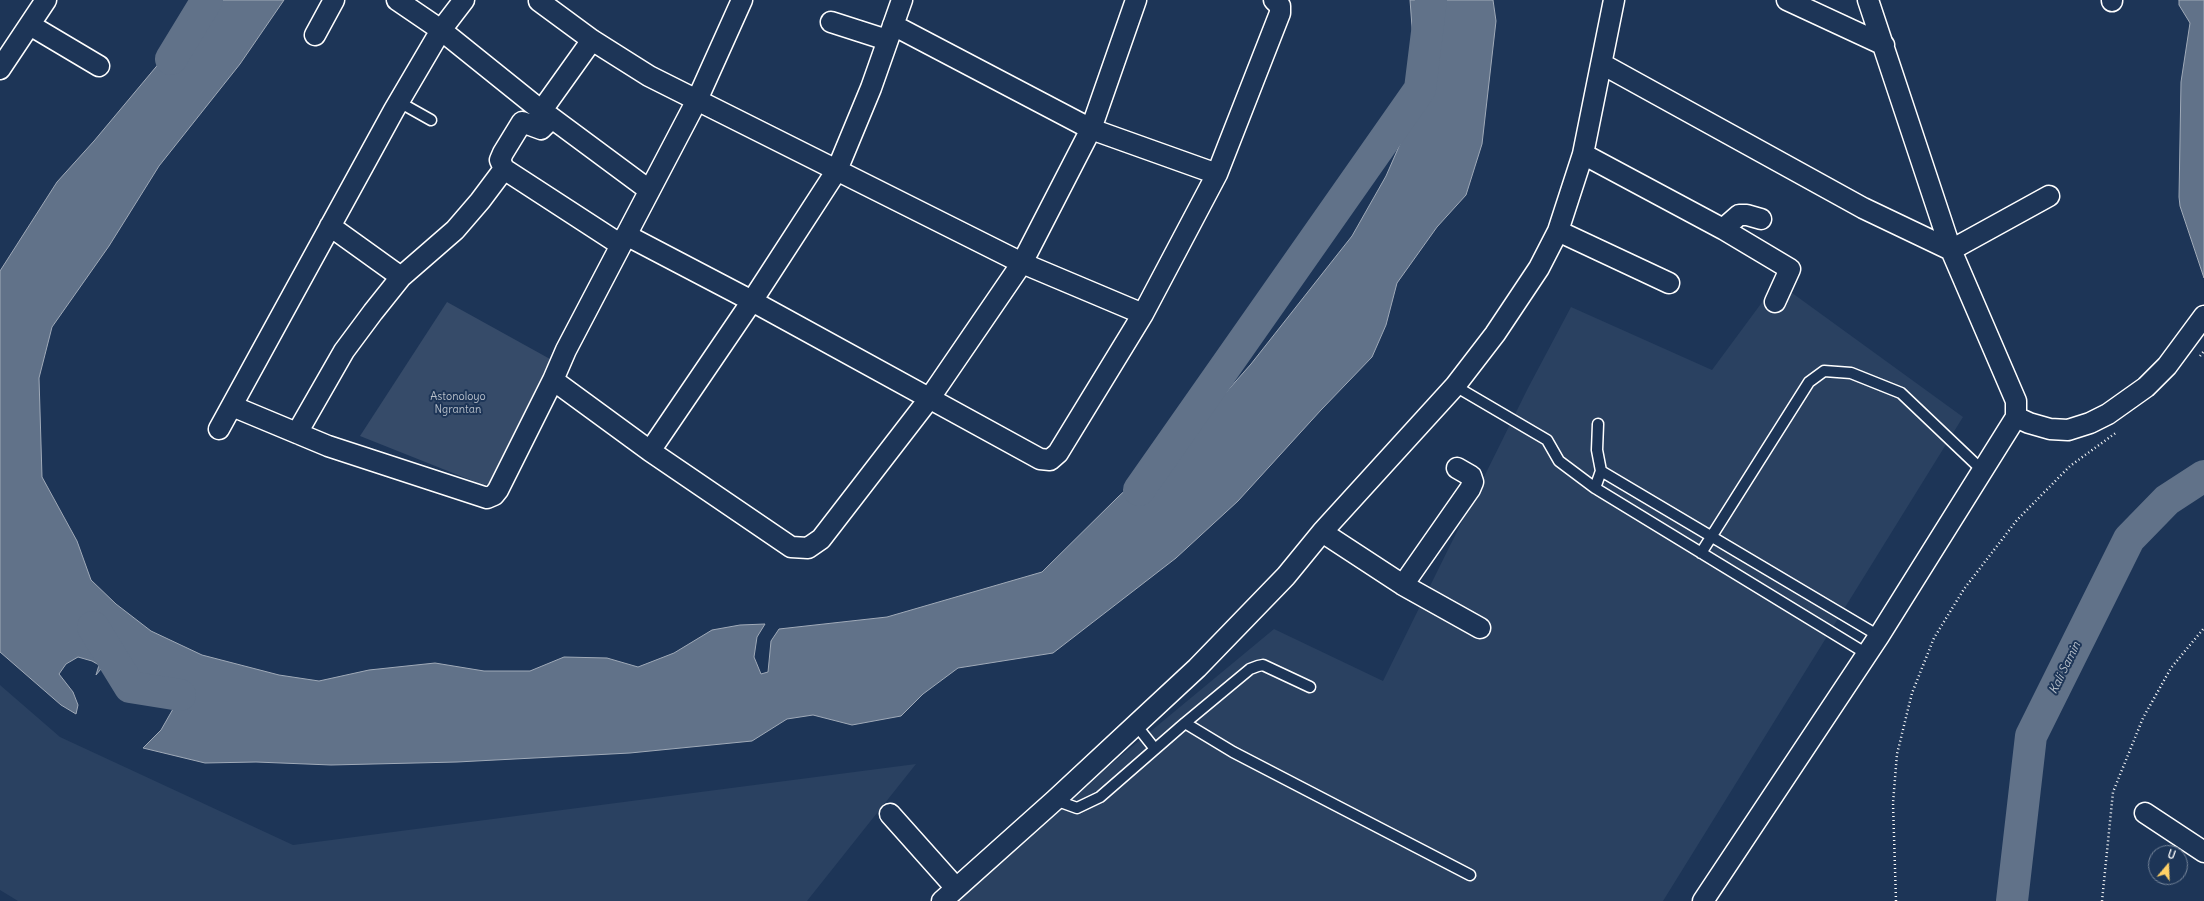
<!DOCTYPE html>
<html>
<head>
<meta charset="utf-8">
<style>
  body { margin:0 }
  #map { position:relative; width:2204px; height:901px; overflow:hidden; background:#1d3557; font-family:Delius,sans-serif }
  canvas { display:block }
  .north { position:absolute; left:2148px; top:845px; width:40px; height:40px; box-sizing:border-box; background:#1d3557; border:1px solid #77869a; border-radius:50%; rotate:19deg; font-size:11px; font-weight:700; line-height:16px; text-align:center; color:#fff }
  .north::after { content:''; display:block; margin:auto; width:14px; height:18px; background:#ffd166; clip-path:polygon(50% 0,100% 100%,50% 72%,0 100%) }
</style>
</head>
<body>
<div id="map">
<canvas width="2204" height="901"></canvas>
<div class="north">U</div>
</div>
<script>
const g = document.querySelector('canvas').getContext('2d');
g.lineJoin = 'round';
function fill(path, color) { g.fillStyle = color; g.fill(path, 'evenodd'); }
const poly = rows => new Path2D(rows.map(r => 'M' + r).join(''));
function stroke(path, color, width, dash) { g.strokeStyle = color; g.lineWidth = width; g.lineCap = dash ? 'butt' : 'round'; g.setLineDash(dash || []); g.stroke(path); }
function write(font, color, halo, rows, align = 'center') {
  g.font = font + ' Delius,sans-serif'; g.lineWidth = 4; g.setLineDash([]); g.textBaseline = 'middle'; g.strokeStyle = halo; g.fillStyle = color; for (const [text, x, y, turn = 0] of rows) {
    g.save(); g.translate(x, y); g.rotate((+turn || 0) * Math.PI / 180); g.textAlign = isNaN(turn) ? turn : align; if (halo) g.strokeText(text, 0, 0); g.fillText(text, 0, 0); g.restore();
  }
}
fill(poly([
  [1777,282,1963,417,1663,901,946,901,1274,629,1383,681,1528,388,1571,307,1712,370],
  [0,685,60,737,293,845,916,764,807,901,18,901,0,890]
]), '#2a4161');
fill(poly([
  [447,302,550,359,490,484,483,485,360,436]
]), '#364b69');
const water = poly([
  [212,0,284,0,240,64,159,166,109,246,52,327,39,378,42,477,77,541,91,580,116,604,151,631,202,655,279,675,319,681,369,670,435,663,484,671,530,671,564,657,607,658,638,667,674,653,712,630,740,625,765,624,757,637,754,657,761,674,768,672,771,641,779,629,887,617,1042,572,1118,497,1207,414,1251,364,1352,236,1386,176,1404,135,1417,93,1410,0,1493,0,1496,21,1482,144,1466,195,1437,227,1397,283,1386,325,1372,357,1321,410,1238,501,1176,558,1053,653,958,668,923,694,901,716,852,725,813,715,787,719,752,741,630,753,457,762,331,765,256,762,205,763,143,748,161,730,173,709,164,700,153,698,136,688,133,679,125,675,122,664,105,664,96,675,99,665,92,661,78,657,66,664,59,674,73,692,78,705,76,714,61,705,0,652,0,271,57,182,94,141,212,0],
  [2179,0,2204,0,2204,278,2180,206,2179,197,2181,82,2190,23,2179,5,2179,0]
]);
fill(water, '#617289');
stroke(water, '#a0aab8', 1);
stroke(poly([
  [171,59,207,0],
  [1139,490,1420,89,1431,0],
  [93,627,130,687,180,695],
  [2012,901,2031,736,2129,539,2167,500,2204,476]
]), '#617289', 32);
const lane = poly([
  [399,102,431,120],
  [1455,386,1547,440,1559,461,1595,488,1867,654],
  [1601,471,1879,636],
  [1595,488,1601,471,1597,450,1598,424],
  [1701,553,1809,382,1824,371,1851,373,1901,393,1983,471],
  [1310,687,1263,665,1258,666,1250,669,1185,723,1233,752,1470,875],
  [1136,725,1155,749],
  [1055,800,1077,808,1100,797,1185,723]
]);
const street = poly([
  [397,0,441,30,533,104,649,190],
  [742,0,697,100,566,350,553,380,650,451,791,547,808,548,821,539,929,399,1022,263,1091,129,1136,0],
  [1787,0,1884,45],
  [2112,0,2112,1],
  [539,1,592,40,649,76,1022,263,1143,314],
  [831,22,887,40],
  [30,25,99,66],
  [893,25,1091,129,1217,174],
  [315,35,334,0],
  [1602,64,1863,208,1951,250,2049,196],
  [0,69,46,0],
  [542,110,592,40],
  [552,118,541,129,522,122,503,153,500,160,504,169,621,245],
  [1583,154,1723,229,1739,215,1747,215,1761,219],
  [330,226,401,277],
  [1723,229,1790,269,1775,302],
  [1558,231,1669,283],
  [626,235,752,301,1040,459,1050,460,1058,453,1143,314,1217,174,1280,13,1280,6,1274,0],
  [232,406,328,446,487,498,494,495,498,490,553,380],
  [2016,417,2029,423,2050,429,2068,430,2090,423,2108,414,2146,387,2167,366,2204,316],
  [219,429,394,110,441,30,464,0],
  [297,433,344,351,373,312,401,277,455,230,480,201,504,169],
  [650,451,752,301,837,170,871,88,902,0],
  [1322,532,1403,585,1480,628],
  [1403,585,1470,489,1473,482,1471,476,1457,468],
  [2145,813,2204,852],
  [890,814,956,888],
  [942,901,1055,800,1197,668,1286,576,1322,532,1455,386,1495,334,1539,268,1558,231,1583,154,1614,0],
  [1703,901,1879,636,2016,417,2016,401,1951,250,1868,0]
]);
stroke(lane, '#fff', 13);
stroke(street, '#fff', 23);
stroke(poly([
  [2200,356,2204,351],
  [1896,901,1893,803,1897,754,1912,693,1934,638,1964,589,2017,520,2070,466,2117,432],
  [2102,901,2113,792,2143,718,2171,668,2204,628]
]), '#fff', 2.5, [1, 3]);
stroke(lane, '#1d3557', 10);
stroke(street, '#1d3557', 20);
write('11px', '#b9c0ca', '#1d3557', [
  ["Astonoloyo",458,397],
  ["Ngrantan",458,410]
]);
write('italic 12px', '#b8c0ca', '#1d3557', [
  ["Kali Samin",2065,668,-64]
]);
</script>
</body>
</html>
